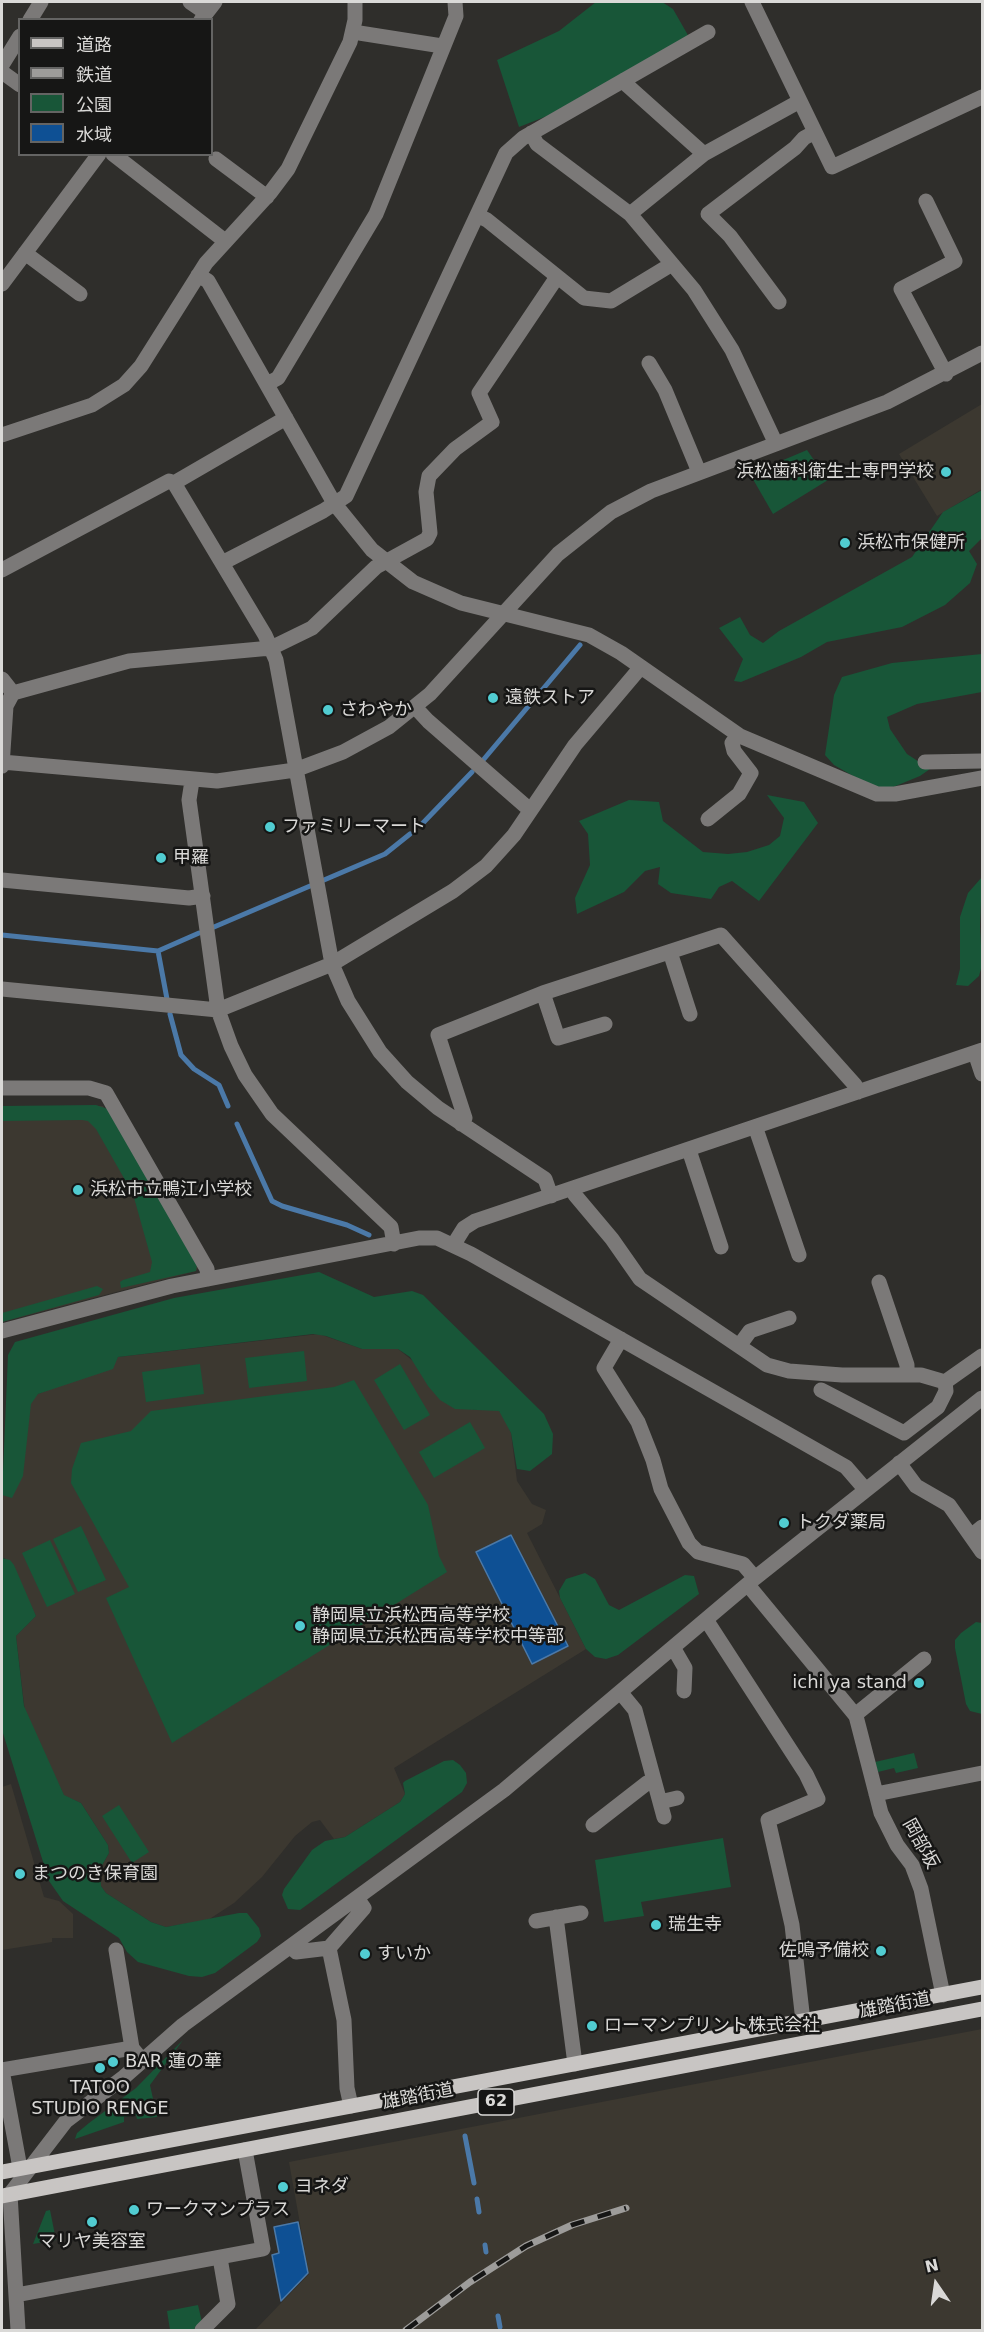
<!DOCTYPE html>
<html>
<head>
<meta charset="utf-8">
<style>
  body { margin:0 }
  #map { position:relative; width:984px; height:2332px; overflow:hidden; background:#2f2e2b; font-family:"DejaVu Sans","Noto Sans JP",sans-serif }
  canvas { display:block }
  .frame { position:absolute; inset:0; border:3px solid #dad9d7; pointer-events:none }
  .legend { position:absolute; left:18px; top:18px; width:195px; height:138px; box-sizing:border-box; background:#161615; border:2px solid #646463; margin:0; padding:8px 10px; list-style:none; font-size:18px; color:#dad9d7 }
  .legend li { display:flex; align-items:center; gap:12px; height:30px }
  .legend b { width:30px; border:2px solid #646463 }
  .north { position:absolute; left:906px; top:2254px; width:60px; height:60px; -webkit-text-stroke:4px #161615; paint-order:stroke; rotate:347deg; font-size:16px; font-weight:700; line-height:24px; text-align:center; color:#dad9d7 }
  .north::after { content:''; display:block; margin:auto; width:21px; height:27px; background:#dad9d7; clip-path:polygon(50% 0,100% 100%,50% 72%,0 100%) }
</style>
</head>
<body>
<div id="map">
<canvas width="984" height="2332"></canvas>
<div class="frame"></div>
<ul class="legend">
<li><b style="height:8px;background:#c8c5c3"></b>道路</li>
<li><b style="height:8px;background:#9d9c9a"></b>鉄道</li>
<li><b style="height:16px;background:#185638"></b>公園</li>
<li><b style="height:16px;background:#0e5094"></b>水域</li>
</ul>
<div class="north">N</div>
</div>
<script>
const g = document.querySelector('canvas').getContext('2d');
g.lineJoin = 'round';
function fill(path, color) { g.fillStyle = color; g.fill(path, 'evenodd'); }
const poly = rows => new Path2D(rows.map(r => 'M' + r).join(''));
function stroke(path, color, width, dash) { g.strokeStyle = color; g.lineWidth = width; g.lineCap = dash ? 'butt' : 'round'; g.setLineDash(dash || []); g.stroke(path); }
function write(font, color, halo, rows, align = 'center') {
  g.font = font + ' "DejaVu Sans","Noto Sans JP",sans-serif'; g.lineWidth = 5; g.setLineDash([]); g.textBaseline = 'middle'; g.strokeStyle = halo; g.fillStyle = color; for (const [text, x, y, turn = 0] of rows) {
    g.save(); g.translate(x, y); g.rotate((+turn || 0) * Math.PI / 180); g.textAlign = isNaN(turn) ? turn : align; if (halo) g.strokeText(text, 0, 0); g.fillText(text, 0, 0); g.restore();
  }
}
fill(poly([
  [982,404,982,489,937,516,899,454],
  [2,1106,103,1106,198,1268,196,1271,2,1322],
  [319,1334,362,1349,398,1349,474,1410,490,1408,499,1411,505,1417,511,1433,517,1481,532,1504,546,1510,542,1524,527,1533,586,1649,394,1768,405,1794,400,1802,345,1837,334,1839,320,1820,312,1822,295,1836,262,1877,234,1903,208,1920,166,1927,151,1922,106,1893,101,1886,100,1869,109,1853,108,1845,81,1803,64,1796,25,1712,16,1636,36,1616,5,1558,2,1558,2,1483,18,1427,33,1397,38,1394,115,1361,118,1357],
  [11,1784,44,1897,59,1901,73,1914,73,1938,52,1938,52,1942,2,1950,2,1787],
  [982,2029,982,2330,255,2330,309,2274,289,2162]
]), '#3c3830');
fill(poly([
  [596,2,662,2,673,9,689,37,547,116,519,127,497,60,559,31],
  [807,450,828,480,773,514,750,474],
  [982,490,982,538,969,551,977,564,970,583,945,605,902,627,827,642,801,657,741,682,734,681,743,659,719,628,740,617,750,635,763,643,779,631,912,557,943,512],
  [982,654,982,692,917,704,887,717,890,729,907,754,930,769,920,776,881,792,834,765,825,755,834,695,842,677,892,663],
  [767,795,804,802,818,823,759,901,732,881,719,887,711,899,671,893,658,884,660,867,645,871,624,892,577,914,575,898,590,865,588,834,579,821,629,800,659,802,663,821,703,852,728,854,747,852,769,845,780,836,784,818],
  [982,877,980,926,982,965,979,976,968,986,956,985,960,969,960,917,968,893],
  [96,1105,108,1109,197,1265,196,1271,121,1288,120,1282,123,1280,150,1272,152,1262,133,1194,96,1129,88,1121,82,1120,2,1121,2,1106],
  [319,1272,374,1297,412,1291,423,1295,544,1414,553,1434,552,1454,530,1471,517,1469,511,1433,499,1411,455,1409,440,1400,428,1386,410,1357,398,1349,362,1349,326,1336,313,1334,118,1357,113,1369,38,1394,31,1404,23,1476,12,1498,2,1495,8,1355,15,1342,174,1298],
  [97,1286,103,1289,99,1295,2,1322,2,1313],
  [304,1351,307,1381,249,1388,245,1358],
  [200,1364,204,1394,146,1402,142,1372],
  [400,1364,430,1415,404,1430,374,1380],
  [354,1380,428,1505,439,1556,447,1572,172,1743,106,1598,129,1587,71,1483,72,1469,81,1443,131,1431,151,1411,334,1387],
  [470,1422,485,1448,434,1478,419,1452],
  [81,1526,106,1580,78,1592,53,1539],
  [50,1540,75,1594,47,1607,22,1553],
  [2,1558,10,1560,14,1565,36,1616,16,1636,24,1706,64,1795,81,1803,108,1845,109,1853,100,1869,101,1886,106,1893,151,1922,166,1927,239,1913,247,1913,259,1928,261,1936,257,1942,215,1973,202,1977,189,1976,138,1962,127,1952,119,1938,63,1901,49,1881,2,1730],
  [585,1573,595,1579,609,1605,619,1610,685,1575,694,1576,699,1594,618,1655,606,1659,595,1657,586,1649,560,1598,559,1591,566,1579],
  [976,1622,982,1623,982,1714,970,1711,966,1704,955,1648,955,1640,961,1633],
  [914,1753,918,1768,896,1773,894,1768,878,1772,875,1762],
  [453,1760,460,1765,466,1773,467,1783,462,1792,300,1910,288,1909,282,1895,284,1889,312,1850,325,1841,345,1837,400,1802,405,1794,403,1783,405,1781,444,1761],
  [119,1805,149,1852,132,1863,102,1816],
  [723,1838,731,1887,641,1902,644,1916,604,1922,595,1860],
  [183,2040,150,2085,157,2117,137,2119,136,2115,124,2117,124,2122,75,2139,77,2133,89,2123,136,2088],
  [50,2210,56,2240,33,2244,46,2211],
  [198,2305,202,2322,193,2330,170,2330,167,2311]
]), '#185638');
const water = poly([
  [511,1535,568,1646,532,1664,476,1552,511,1535],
  [298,2222,308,2273,281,2301,272,2255,279,2253,274,2227,298,2222]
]);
fill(water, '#0e5094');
stroke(water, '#4b79a8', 1.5);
stroke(poly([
  [484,759,580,645],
  [421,825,472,772],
  [324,880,385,854,410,834],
  [214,927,310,886],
  [2,935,158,951,199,933],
  [158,951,167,999],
  [170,1014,181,1055,194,1069,219,1085,228,1106],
  [237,1124,272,1201,282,1206,347,1225,369,1235],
  [465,2136,474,2183],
  [477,2199,479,2212],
  [485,2245,486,2252],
  [498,2316,500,2327]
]), '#4b79a8', 5);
stroke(poly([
  [190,2,206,13],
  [752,2,832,167,982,97],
  [30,20,41,2],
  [201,20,215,2],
  [353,32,442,46],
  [2,65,20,36],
  [2,72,20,85],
  [624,80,628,86,704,154],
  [531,133,537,144,630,214,694,290,732,350,776,444],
  [113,154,225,241],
  [216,159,267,197],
  [926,201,955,261,901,289,946,374],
  [630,214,704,154,800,101],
  [477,215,487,220,584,298,611,301,672,264],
  [25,253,80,294],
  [198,275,208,281,334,503,372,550,413,582,461,603,589,635,621,653,740,736,877,794,895,794,982,778],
  [2,284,99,154],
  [779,302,730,236,708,214,795,148,804,138,815,132],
  [649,363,665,390,699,472],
  [267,384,278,378,376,214,456,16,455,2],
  [2,435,92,405,124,385,141,366,206,263,270,193,288,169,350,42,355,20,355,2],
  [174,483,265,635,276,660,332,964,348,1001,380,1052,407,1082,438,1108,545,1179,551,1196],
  [222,563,323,511,346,496,506,153,523,138,708,32],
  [2,570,169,481,174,483,286,418],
  [2,679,13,693],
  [415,707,428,721,530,810],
  [2,762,217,781,295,770,343,752,389,727,430,694,558,554,611,512,651,491,887,402,982,353],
  [925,762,982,761],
  [2,766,6,706,13,693,129,661,271,648,312,628,376,567,427,539,430,533,426,492,429,476,455,449,492,422,479,393,557,277],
  [192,781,189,800,218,1010,231,1046,245,1075,272,1114,391,1227,394,1244],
  [708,819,739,794,751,773,734,751,732,743,738,735],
  [2,880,189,898,203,896],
  [670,952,690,1014],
  [2,989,218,1010,332,964,453,891,486,866,514,835,575,745,641,667],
  [543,993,558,1038,605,1024],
  [975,1053,982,1074],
  [2,1088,89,1088,106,1093,207,1269,208,1279],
  [461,1124,465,1118,438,1035,543,993,721,935,855,1085,858,1092],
  [756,1129,799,1255],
  [689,1150,721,1247],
  [573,1188,575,1195,612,1239,640,1279,767,1365,789,1371,842,1375,921,1375,945,1382,982,1356],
  [454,1244,464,1228,475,1221,982,1050],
  [879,1282,907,1365,907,1375],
  [2,1331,172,1286,419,1238,437,1238,471,1254,846,1467,865,1489],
  [621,1339,604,1368,638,1422,653,1460,661,1489,689,1543,698,1552,743,1564,755,1578],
  [739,1346,750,1331,789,1318],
  [821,1390,904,1433,938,1407,946,1391,945,1382],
  [899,1463,916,1486,949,1505,982,1552],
  [971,1536,982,1527],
  [748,1585,856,1716,881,1813,897,1845,912,1865,921,1889,943,1995],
  [707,1621,806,1774,818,1799,768,1820,792,1925,803,2021],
  [674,1649,685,1668,684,1691],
  [621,1693,635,1710,664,1817],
  [855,1715,924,1659],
  [876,1794,982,1773],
  [660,1802,677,1798],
  [593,1825,647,1783,654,1781],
  [556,1917,575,2064],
  [536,1921,581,1913],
  [291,1946,296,1952,329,1948],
  [116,1950,132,2048],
  [2,2070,132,2048,142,2060],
  [2,2070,20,2168],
  [351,2106,347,2088,344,2020,329,1948,364,1908,357,1898],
  [16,2295,263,2249,245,2150],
  [18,2330,10,2194,66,2121,124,2077,183,2025,504,1790,755,1578,982,1398],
  [202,2330,228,2304,220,2258]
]), '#7b7978', 15);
stroke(poly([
  [2,2172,982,1987],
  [2,2196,982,2009]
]), '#c8c5c3', 15);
const rail = poly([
  [406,2330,470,2282,526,2246,572,2225,626,2208]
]);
stroke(rail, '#9d9c9a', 7);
stroke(rail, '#161615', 4.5, [14]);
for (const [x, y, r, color] of [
  [946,472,6,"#51ccd1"],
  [845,543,6,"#51ccd1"],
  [493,698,6,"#51ccd1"],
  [328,710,6,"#51ccd1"],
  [270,827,6,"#51ccd1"],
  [161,858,6,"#51ccd1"],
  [78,1190,6,"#51ccd1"],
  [784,1523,6,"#51ccd1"],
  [300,1626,6,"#51ccd1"],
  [919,1683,6,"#51ccd1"],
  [20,1874,6,"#51ccd1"],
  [656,1925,6,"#51ccd1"],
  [881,1951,6,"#51ccd1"],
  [365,1954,6,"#51ccd1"],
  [592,2026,6,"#51ccd1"],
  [113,2062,6,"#51ccd1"],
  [100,2068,6,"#51ccd1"],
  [283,2187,6,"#51ccd1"],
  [134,2210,6,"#51ccd1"],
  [92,2222,6,"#51ccd1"]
]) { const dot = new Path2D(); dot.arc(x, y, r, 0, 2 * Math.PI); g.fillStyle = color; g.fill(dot); stroke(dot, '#161615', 2); }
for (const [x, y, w] of [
  [496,2102,36]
]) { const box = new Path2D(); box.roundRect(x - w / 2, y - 13, w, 26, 4.5); g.fillStyle = '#161615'; g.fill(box); stroke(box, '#dad9d7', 1.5); }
write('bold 16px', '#dad9d7', null, [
  ["62",496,2102]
]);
write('18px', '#dad9d7', '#161615', [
  ["浜松歯科衛生士専門学校",934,472,"right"],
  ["浜松市保健所",857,543],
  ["遠鉄ストア",505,698],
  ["さわやか",340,710],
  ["ファミリーマート",282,827],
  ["甲羅",173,858],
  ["浜松市立鴨江小学校",90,1190],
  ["トクダ薬局",796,1523],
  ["静岡県立浜松西高等学校",312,1616],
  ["静岡県立浜松西高等学校中等部",312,1637],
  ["ichi ya stand",907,1683,"right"],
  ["まつのき保育園",32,1874],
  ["瑞生寺",668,1925],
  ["佐鳴予備校",869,1951,"right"],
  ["すいか",377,1954],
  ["ローマンプリント株式会社",604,2026],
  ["BAR 蓮の華",125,2062],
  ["TATOO",100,2088,"center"],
  ["STUDIO RENGE",100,2109,"center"],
  ["ヨネダ",295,2187],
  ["ワークマンプラス",146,2210],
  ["マリヤ美容室",92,2242,"center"]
], 'left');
write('18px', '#dad9d7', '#161615', [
  ["岡部坂",920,1844,61],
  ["雄踏街道",895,2006,-11],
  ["雄踏街道",418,2097,-11]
]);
</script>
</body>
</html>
